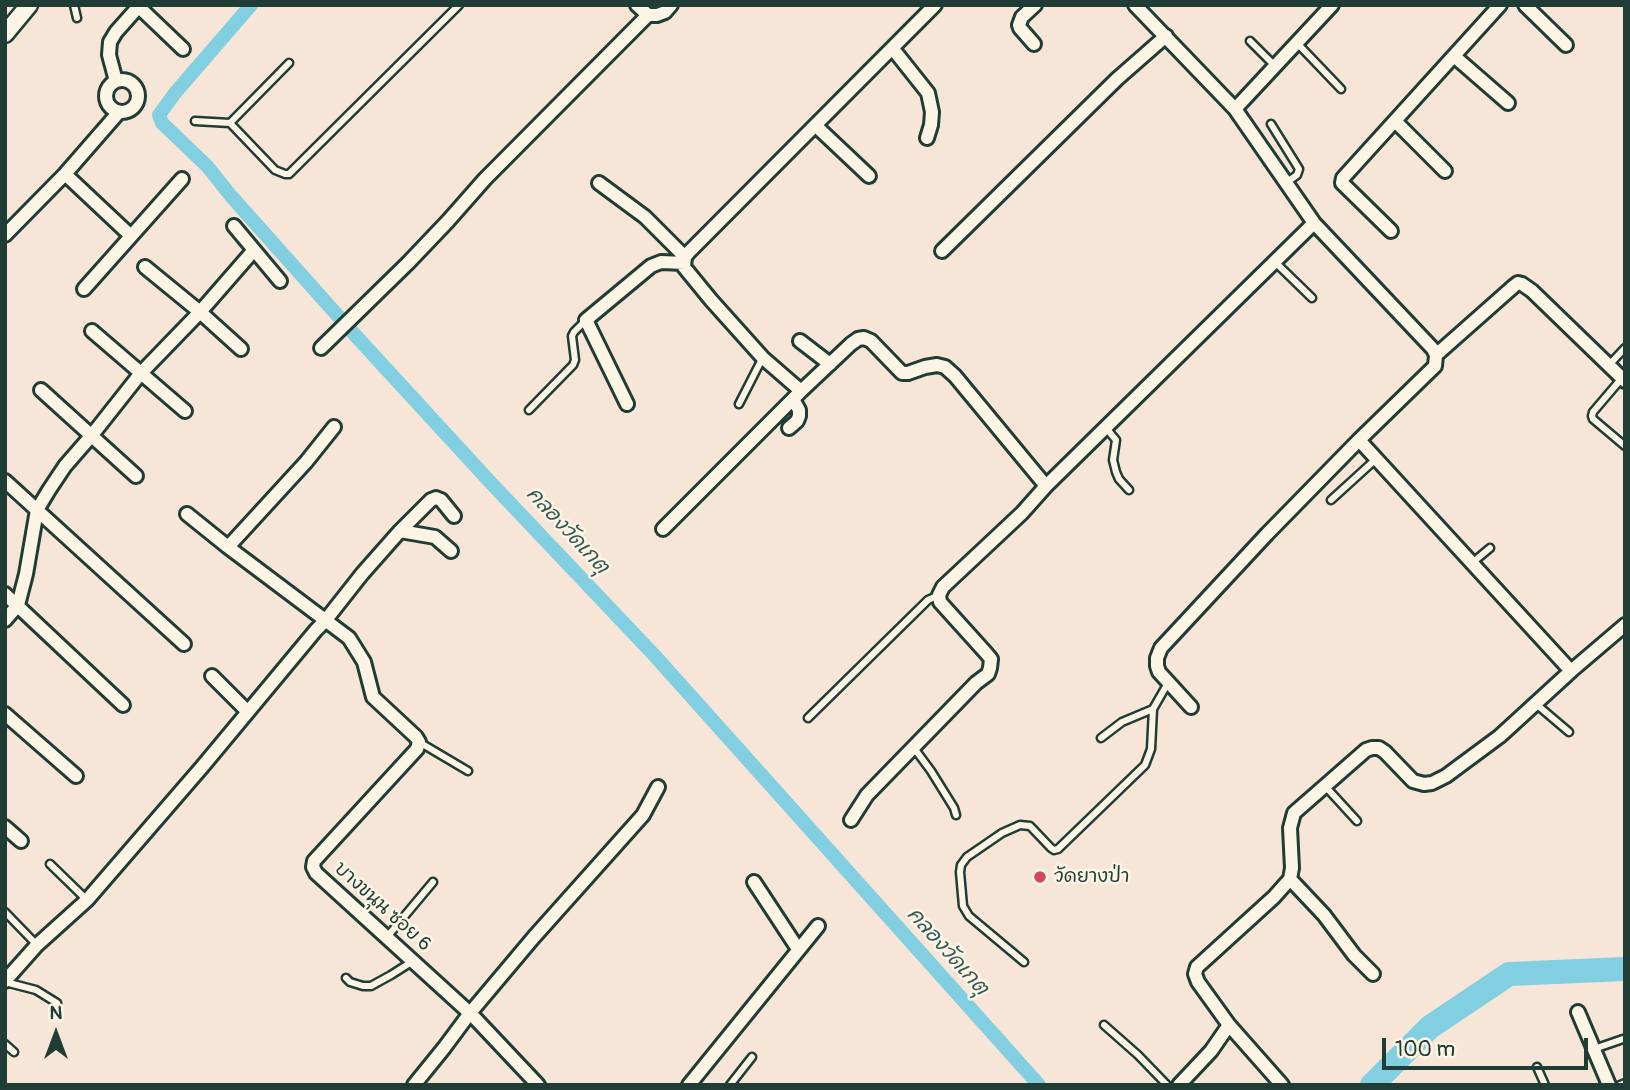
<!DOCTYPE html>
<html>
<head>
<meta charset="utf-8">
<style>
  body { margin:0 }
  #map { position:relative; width:1630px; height:1090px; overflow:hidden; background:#f7e6d7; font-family:Pangolin,sans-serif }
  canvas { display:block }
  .frame { position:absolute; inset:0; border:7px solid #1f3d34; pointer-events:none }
  .north { position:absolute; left:21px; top:999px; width:70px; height:70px; -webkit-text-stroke:5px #fcf5e5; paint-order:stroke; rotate:0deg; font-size:19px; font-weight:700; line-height:28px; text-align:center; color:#1f3d34 }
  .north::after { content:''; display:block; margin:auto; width:24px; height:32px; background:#1f3d34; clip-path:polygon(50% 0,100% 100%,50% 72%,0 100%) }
  .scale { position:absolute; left:1382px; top:1038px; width:206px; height:32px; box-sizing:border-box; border:4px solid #1f3d34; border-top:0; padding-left:9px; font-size:21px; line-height:24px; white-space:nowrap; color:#1f3d34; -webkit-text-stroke:5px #fcf5e5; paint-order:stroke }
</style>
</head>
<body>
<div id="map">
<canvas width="1630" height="1090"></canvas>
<div class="frame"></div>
<div class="north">N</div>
<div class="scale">100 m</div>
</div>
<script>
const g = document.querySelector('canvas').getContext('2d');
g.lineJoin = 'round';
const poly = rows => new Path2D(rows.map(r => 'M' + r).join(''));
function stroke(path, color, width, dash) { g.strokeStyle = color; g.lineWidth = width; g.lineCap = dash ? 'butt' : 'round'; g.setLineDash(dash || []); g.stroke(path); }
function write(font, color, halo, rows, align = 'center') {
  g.font = font + ' Pangolin,"Playpen Sans Thai",sans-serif'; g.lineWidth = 5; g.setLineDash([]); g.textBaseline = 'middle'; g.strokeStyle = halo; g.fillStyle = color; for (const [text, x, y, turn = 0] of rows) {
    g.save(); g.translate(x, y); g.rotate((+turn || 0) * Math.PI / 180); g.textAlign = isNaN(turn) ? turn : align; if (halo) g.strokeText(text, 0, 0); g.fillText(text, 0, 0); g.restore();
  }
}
stroke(poly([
  [251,5,175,93,159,115,162,123,207,166,231,196,355,335,491,483,655,656,1039,1085]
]), '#82cfe1', 14);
stroke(poly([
  [1372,1085,1430,1027,1509,974,1625,969]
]), '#82cfe1', 24);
const service = poly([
  [74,5,77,18],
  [1250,41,1275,66],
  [1297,43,1341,89],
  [195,121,230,123,275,170,285,174,289,174,459,5],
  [230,123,289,63],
  [1271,124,1299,169,1297,175,1287,182],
  [1275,262,1312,298],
  [1609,365,1625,348],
  [1622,378,1593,412,1592,416,1593,419,1625,446],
  [739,404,762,359],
  [529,410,573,365,575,360,572,336,574,332,586,320],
  [1106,428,1116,440,1113,460,1116,472,1119,479,1129,490],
  [1331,500,1376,459],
  [1472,563,1490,548],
  [1536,704,1569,732],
  [808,718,928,600,939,595],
  [1101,738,1122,722,1153,709],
  [419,742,468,771],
  [914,748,931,771,954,808,956,815],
  [1325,786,1357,821],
  [50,864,87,900],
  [5,912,37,945],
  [387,937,433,882],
  [1024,962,969,916,963,906,960,872,961,865,967,857,1002,833,1020,825,1030,826,1051,848,1054,850,1058,849,1145,765,1151,749,1153,709,1168,683],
  [346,978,350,982,363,986,371,986,391,975,413,961],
  [5,982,36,990,57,1003],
  [1104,1025,1138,1055,1167,1085],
  [5,1044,14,1052],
  [1594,1049,1623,1039],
  [1537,1067,1545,1085],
  [730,1085,752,1057],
  [1620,1085,1625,1083]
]);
const minor = poly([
  [637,5,648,15],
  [935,5,689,252,685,257,684,267,711,300,763,358,801,391,851,344,858,339,864,338,871,341,902,373,908,373,925,367,937,365,945,367,955,376,1046,486],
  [1135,5,1235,109,1314,223,1433,349,1436,355,1435,366,1359,440,1571,671],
  [1525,5,1566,45],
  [139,7,183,49],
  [1034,44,1020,28,1019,25,1022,17,1035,5],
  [893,49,928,93,932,112,931,125,927,138],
  [1454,56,1508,103],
  '106 96a16 16 0 1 1 32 0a16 16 0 1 1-32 0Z',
  [116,81,109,55,110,42,116,32,140,5],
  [1235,109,1332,5],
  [1395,121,1445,171],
  [816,126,869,176],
  [65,174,131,236],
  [599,183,645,217,685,257],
  [234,226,280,281],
  [1391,231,1342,183,1343,178,1500,5],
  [5,235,65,174,119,112],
  [942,251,1117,79,1166,36],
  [145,267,200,312,241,349],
  [84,289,182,179],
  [92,331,185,411],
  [800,341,830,364],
  [321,348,408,263,448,221,485,179,648,15,657,15,665,12,671,5],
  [1436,355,1514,286,1518,283,1522,284,1532,291,1625,381],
  [41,390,136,476],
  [627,404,586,320,651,266,661,262,684,263],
  [789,428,797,421,799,416,799,410,793,399],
  [5,481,184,644],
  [187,514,228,547,349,638,364,662,373,697,416,737,419,742,417,749,314,861,313,867,316,873,472,1015,538,1085],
  [663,529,801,391],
  [400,531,431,500,436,498,441,500,454,516],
  [228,547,306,462,334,427],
  [5,594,123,705],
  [5,620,18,605,26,574,37,510,49,490,65,466,92,435,141,373,200,312,254,250],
  [212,676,248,712],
  [1191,707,1159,672,1157,666,1157,658,1161,648,1267,534,1359,440],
  [5,714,76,776],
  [851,820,867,795,976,683,988,674,990,668,991,659,986,653,940,602,939,595,943,587,1022,513,1046,486,1314,223],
  [5,827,21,841],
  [1290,879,1324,915,1354,955,1373,974],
  [754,882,798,949],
  [5,981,37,945,87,900,202,767,316,630,325,621,362,574,400,531,435,537,451,551],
  [1578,1012,1609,1085],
  [1229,1025,1282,1085],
  [414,1085,444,1048,470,1013,534,937,643,815,658,787],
  [689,1085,818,926],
  [1179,1085,1211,1051,1229,1025,1198,982,1195,974,1197,967,1274,897,1290,879,1292,868,1290,828,1294,813,1366,750,1372,748,1379,748,1385,752,1413,781,1424,784,1432,783,1446,776,1500,736,1571,671,1625,625]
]);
const tertiary = poly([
  [5,34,29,5]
]);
stroke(service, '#1f3d34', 11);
stroke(minor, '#1f3d34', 18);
stroke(tertiary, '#1f3d34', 21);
stroke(service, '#fcf5e5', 6);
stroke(minor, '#fcf5e5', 12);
stroke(tertiary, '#fcf5e5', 16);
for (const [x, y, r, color] of [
  [1040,877,7,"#d1495b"]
]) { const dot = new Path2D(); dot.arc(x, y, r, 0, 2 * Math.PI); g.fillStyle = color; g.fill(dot); stroke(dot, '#fcf5e5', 2.5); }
write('19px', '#1f3d34', '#fcf5e5', [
  ["วัดยางป่า",1054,877]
], 'left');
write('19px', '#1f3d34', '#fcf5e5', [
  ["บางขนุน ซอย 6",382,907,42]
]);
write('italic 21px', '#335a57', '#fcf5e5', [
  ["คลองวัดเกตุ",567,531,47],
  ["คลองวัดเกตุ",947,952,48]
]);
</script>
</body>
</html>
